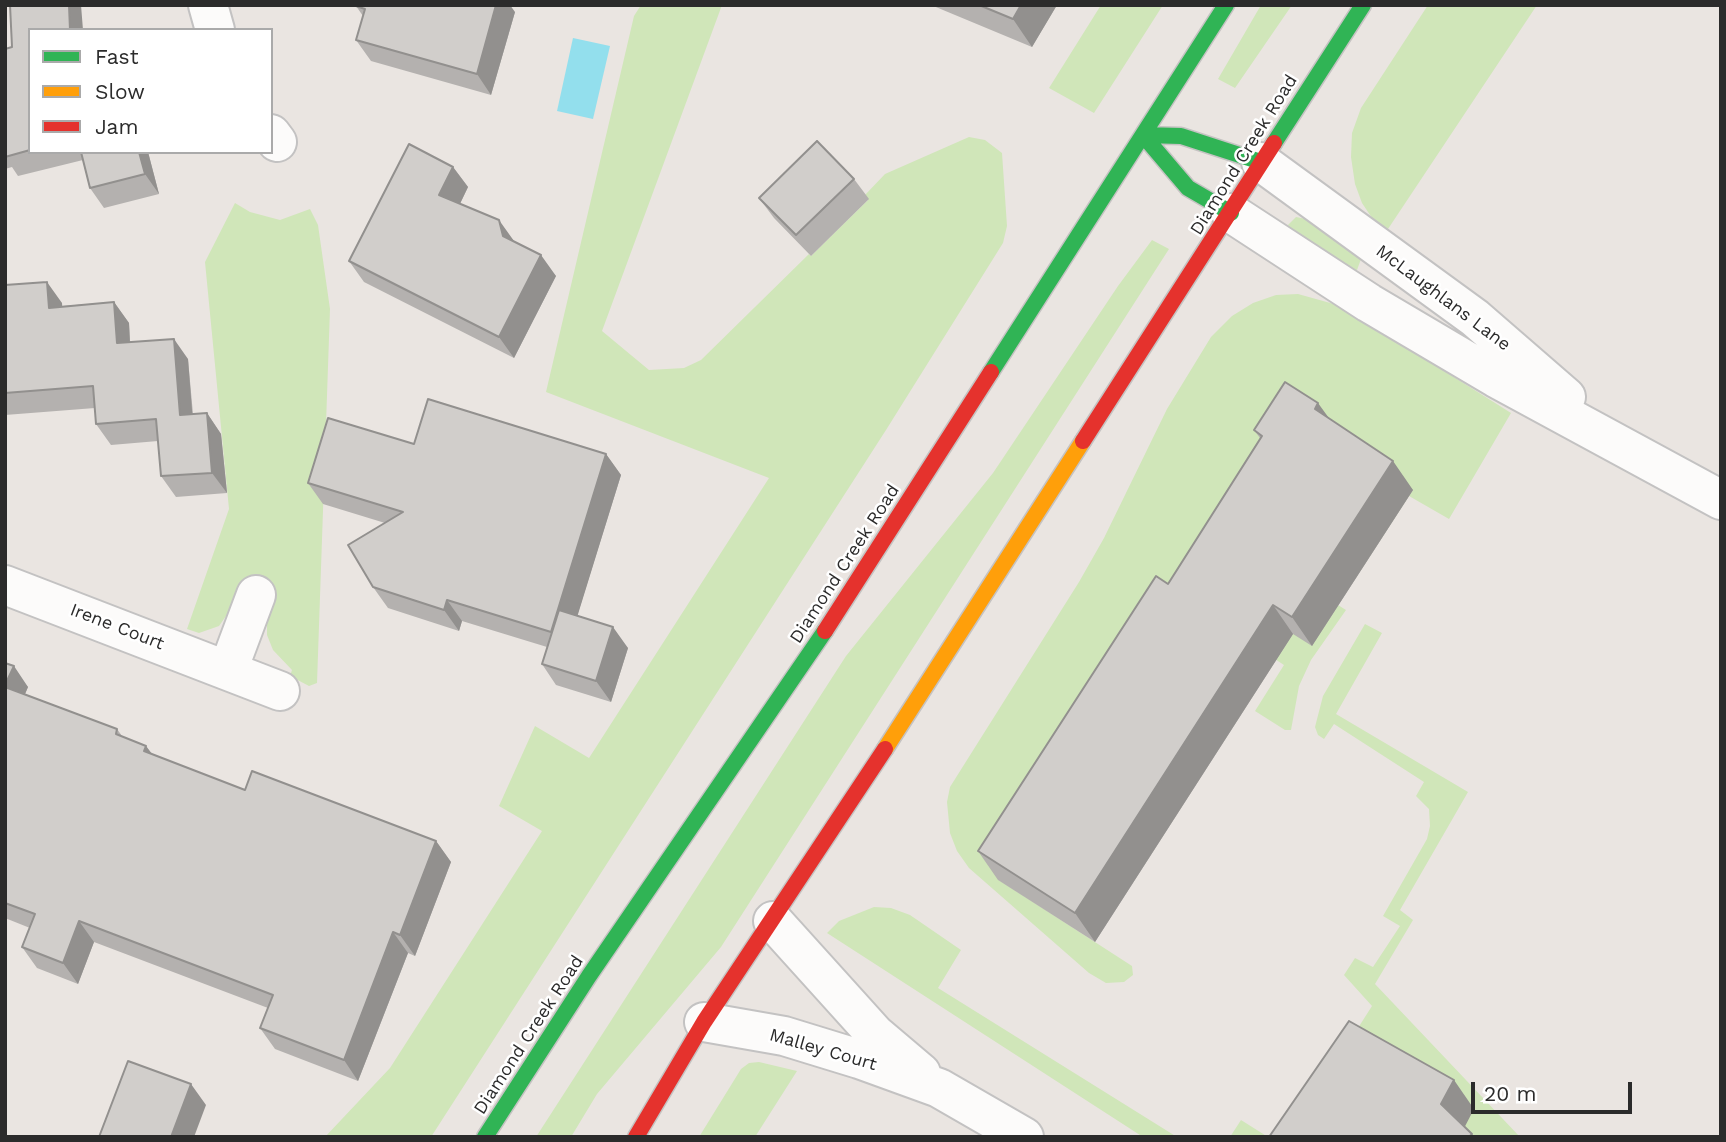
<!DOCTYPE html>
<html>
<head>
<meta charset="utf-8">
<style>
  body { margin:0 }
  #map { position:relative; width:1726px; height:1142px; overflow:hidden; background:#eae5e1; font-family:"Work Sans",sans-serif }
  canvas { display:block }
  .frame { position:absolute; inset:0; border:7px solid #2b2b2b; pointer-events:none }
  .legend { position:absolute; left:28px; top:28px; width:245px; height:126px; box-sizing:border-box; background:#fff; border:2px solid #aaa; margin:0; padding:9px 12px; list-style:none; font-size:21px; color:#2b2b2b }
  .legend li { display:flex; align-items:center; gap:14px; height:35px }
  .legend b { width:35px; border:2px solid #aaa }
  .scale { position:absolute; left:1471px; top:1082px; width:161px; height:32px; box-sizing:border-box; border:4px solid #2b2b2b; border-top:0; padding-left:9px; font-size:21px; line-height:24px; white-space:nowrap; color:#2b2b2b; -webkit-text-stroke:5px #fff; paint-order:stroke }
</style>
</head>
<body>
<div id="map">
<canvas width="1726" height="1142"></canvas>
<div class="frame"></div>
<ul class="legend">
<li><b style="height:9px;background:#30b455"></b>Fast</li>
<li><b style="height:9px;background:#ff9f0a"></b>Slow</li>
<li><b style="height:9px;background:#e5322d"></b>Jam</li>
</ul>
<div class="scale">20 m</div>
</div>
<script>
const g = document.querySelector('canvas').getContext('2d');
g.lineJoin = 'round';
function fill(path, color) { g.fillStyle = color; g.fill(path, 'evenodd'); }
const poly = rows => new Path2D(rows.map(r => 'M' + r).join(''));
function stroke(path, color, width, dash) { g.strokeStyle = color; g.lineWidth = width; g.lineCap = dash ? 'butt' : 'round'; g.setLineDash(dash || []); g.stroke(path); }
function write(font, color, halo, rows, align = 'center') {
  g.font = font + ' "Work Sans",sans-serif'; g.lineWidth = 5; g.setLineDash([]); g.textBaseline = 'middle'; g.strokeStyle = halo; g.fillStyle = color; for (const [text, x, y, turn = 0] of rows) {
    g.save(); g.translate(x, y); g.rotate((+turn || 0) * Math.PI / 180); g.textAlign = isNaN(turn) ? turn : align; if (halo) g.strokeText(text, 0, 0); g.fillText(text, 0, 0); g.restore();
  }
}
fill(poly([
  [641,5,722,5,602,331,649,370,684,368,701,360,809,254,811,256,868,200,865,195,885,174,969,137,985,140,1002,153,1007,226,1003,243,886,430,431,1137,325,1137,390,1068,542,831,499,806,535,726,589,758,769,478,546,392,634,16],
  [1101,5,1163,5,1094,113,1049,88],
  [1261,5,1292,5,1235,88,1218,79],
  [1428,5,1537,5,1386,232,1374,221,1362,203,1355,184,1351,157,1352,133,1361,108],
  [235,203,250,212,280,220,310,209,318,225,330,309,317,683,309,686,290,676,292,670,273,650,267,635,267,618,275,594,241,582,231,609,219,626,199,633,187,629,229,509,205,262],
  [1296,217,1306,219,1356,253,1361,259,1357,270,1350,269,1290,232,1288,225],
  [1152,240,1169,249,721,947,597,1094,571,1137,536,1137,846,656,993,473,1118,286],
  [1298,294,1341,306,1511,413,1449,519,1409,496,1338,605,1346,610,1311,660,1299,686,1291,730,1285,730,1255,711,1284,665,1181,598,999,880,1132,966,1133,975,1124,982,1106,983,1089,973,969,868,957,851,950,833,947,802,950,787,1079,582,1104,538,1167,409,1211,337,1232,316,1253,303,1276,295],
  [1365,624,1382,633,1336,714,1468,792,1400,910,1413,920,1375,984,1520,1137,1310,1137,1328,1075,1372,1006,1344,975,1355,958,1373,967,1400,926,1383,916,1427,839,1430,826,1429,809,1416,796,1424,782,1334,724,1324,739,1318,735,1315,727,1323,696],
  [874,907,891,908,910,915,961,950,938,988,1177,1137,1143,1137,827,933,839,921],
  [759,1062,797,1071,755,1137,699,1137,741,1069,749,1063],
  [1241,1120,1268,1137,1230,1137]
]), '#d0e6b9');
fill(poly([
  [573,38,610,46,593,119,557,111]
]), '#93dfed');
const street = poly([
  [208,5,215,30],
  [271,134,277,142],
  [1261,162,1475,318,1566,397],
  [1231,213,1369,303,1496,378,1721,500],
  [5,585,280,691],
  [228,670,256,595],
  [773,921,875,1034,921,1073],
  [704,1022,784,1036,859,1059,939,1088,1024,1137]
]);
const fast = poly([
  [1143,135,1181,136,1261,162],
  [1143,135,1188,188,1231,213],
  [1274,143,1363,5],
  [991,372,1226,5],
  [485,1137,589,976,825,631]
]);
const slow = poly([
  [885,749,1083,441]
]);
const jam = poly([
  [1083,441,1274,143],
  [825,631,991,372],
  [636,1137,704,1022,885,749]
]);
stroke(street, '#c3c2c2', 42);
stroke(fast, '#c5c3c2', 19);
stroke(slow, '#c5c3c2', 19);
stroke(jam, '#c5c3c2', 19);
stroke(street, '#fcfbfa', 38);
stroke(fast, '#30b455', 16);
stroke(slow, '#ff9f0a', 16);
stroke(jam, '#e5322d', 16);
fill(poly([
  [931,5,1057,5,1032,47],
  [356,6,515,12,491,95,371,61,356,40,363,16],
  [30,30,30,152,148,152,159,194,104,208,90,188,83,160,18,176,12,167,5,169,5,49,12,47],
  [453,167,468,187,460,204,514,242,556,276,514,358,364,282,349,261],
  [854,179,869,199,811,256,774,218,759,198],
  [5,285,62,303,62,306,114,302,129,323,130,342,188,359,193,414,207,413,221,434,227,493,176,497,161,476,158,441,111,445,96,424,95,408,5,415],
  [1330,419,1413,490,1312,646,1293,634,1095,942,998,880,978,851,1168,584,1260,438,1254,430],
  [414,444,606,454,621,475,577,616,628,648,611,702,556,685,542,664,547,647,462,621,459,631,388,608,373,587,385,523,323,504,308,483],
  [5,663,28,687,25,694,117,729,122,736,146,746,153,755,245,790,436,841,451,862,415,956,408,953,358,1081,275,1049,260,1028,268,1008,94,942,78,984,37,968,22,947,30,928,5,918]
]), '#b4b1af');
fill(poly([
  [69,5,81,5,83,30,70,30],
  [496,5,510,5,515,12,491,95,477,74],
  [1021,5,1057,5,1032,47,1013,19],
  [139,152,148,152,159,194,145,174],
  [453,167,468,187,454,216,439,195],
  [499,220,514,241,503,236],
  [541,255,556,276,514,358,499,337],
  [47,282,62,303,64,328,49,308],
  [114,302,129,323,131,364,117,343],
  [174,339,188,359,194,436,180,415],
  [1318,403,1339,432,1315,409],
  [207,413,221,434,227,493,212,473],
  [606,454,621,475,566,653,551,632],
  [1393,461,1413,490,1312,646,1292,617],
  [447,600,462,621,459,631,444,610],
  [1273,605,1293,634,1095,942,1075,913],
  [613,627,628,648,611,702,596,681],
  [14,666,28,687,19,708,5,688,5,685],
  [146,746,161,767,144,751],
  [436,841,451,862,415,956,400,935],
  [79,921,94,942,78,984,63,963],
  [393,932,408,953,358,1081,344,1060],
  [1454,1080,1474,1109,1461,1134,1441,1104],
  [191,1084,206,1105,194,1137,171,1137]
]), '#92908e');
const building = poly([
  [10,5,69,5,70,30,30,30,30,150,5,157,5,49,12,47,10,5],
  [357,5,496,5,477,74,356,40,365,9,356,6,357,5],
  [979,5,1021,5,1013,19,979,5],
  [817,141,854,179,796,235,759,198,817,141],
  [409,144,453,167,439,195,499,220,503,236,541,255,499,337,349,261,409,144],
  [81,152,139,152,145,174,90,188,81,152],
  [47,282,49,308,114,302,117,343,174,339,180,415,207,413,212,473,161,476,156,419,96,424,93,386,5,393,5,285,47,282],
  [1285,382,1318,403,1315,409,1393,461,1292,617,1273,605,1075,913,978,851,1156,576,1168,584,1262,436,1254,430,1285,382],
  [428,399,606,454,551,632,447,600,444,610,373,587,348,545,403,512,308,483,328,418,414,444,428,399],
  [559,610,613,627,596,681,542,664,559,610],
  [5,663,14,666,5,685,5,663],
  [5,687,117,729,116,734,146,746,144,751,245,790,252,771,436,841,400,935,393,932,344,1060,260,1028,273,995,79,921,63,963,22,947,35,914,5,903,5,687],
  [1349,1021,1454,1080,1441,1104,1472,1134,1469,1137,1269,1137,1349,1021],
  [128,1061,191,1084,171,1137,99,1137,128,1061]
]);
fill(building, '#d1cecb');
stroke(building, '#92908e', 2);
write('18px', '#2b2b2b', '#fff', [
  ["Diamond Creek Road",1244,155,-58],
  ["McLaughlans Lane",1443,298,37],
  ["Diamond Creek Road",845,564,-57],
  ["Irene Court",117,627,21],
  ["Diamond Creek Road",529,1035,-57],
  ["Malley Court",823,1050,16]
]);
</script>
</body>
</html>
